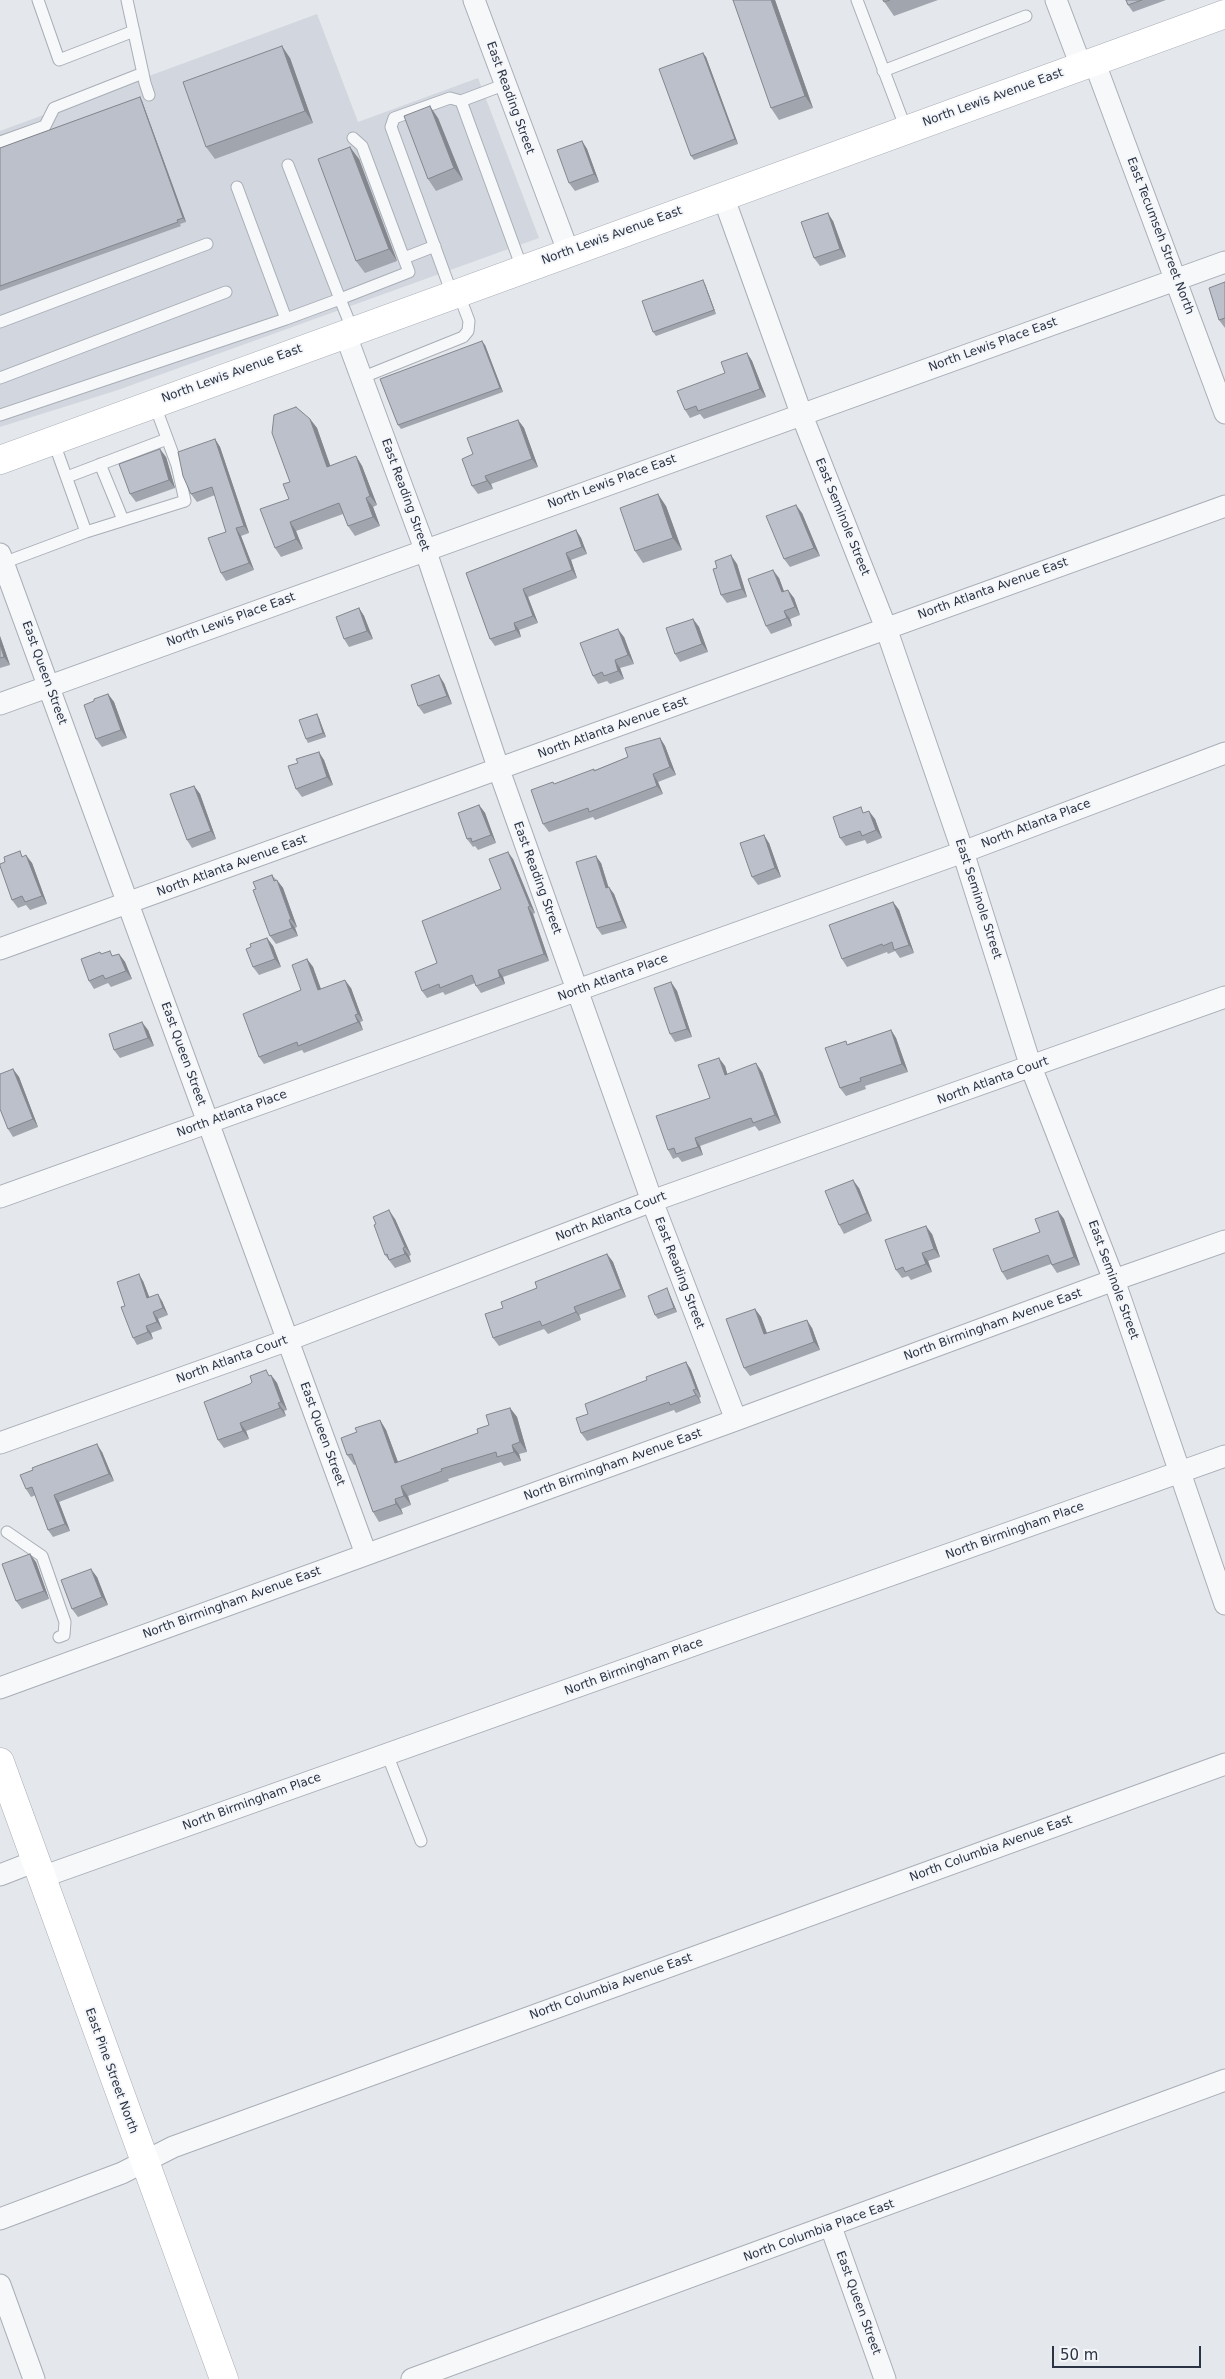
<!DOCTYPE html>
<html>
<head>
<meta charset="utf-8">
<style>
  body { margin:0 }
  #map { position:relative; width:1225px; height:2379px; overflow:hidden; background:#e4e7ec; font-family:"DejaVu Sans",sans-serif }
  canvas { display:block }
  .scale { position:absolute; left:1052px; top:2346px; width:149px; height:22px; box-sizing:border-box; border:2px solid #2b3445; border-top:0; padding-left:6px; font-size:15px; line-height:18px; white-space:nowrap; color:#2b3445; -webkit-text-stroke:4px #f4f6f9; paint-order:stroke }
</style>
</head>
<body>
<div id="map">
<canvas width="1225" height="2379"></canvas>
<div class="scale">50 m</div>
</div>
<script>
const g = document.querySelector('canvas').getContext('2d');
g.lineJoin = 'round';
function fill(path, color) { g.fillStyle = color; g.fill(path, 'evenodd'); }
const poly = rows => new Path2D(rows.map(r => 'M' + r).join(''));
function stroke(path, color, width, dash) { g.strokeStyle = color; g.lineWidth = width; g.lineCap = dash ? 'butt' : 'round'; g.setLineDash(dash || []); g.stroke(path); }
function write(font, color, halo, rows, align = 'center') {
  g.font = font + ' "DejaVu Sans",sans-serif'; g.lineWidth = 4; g.setLineDash([]); g.textBaseline = 'middle'; g.strokeStyle = halo; g.fillStyle = color; for (const [text, x, y, turn = 0] of rows) {
    g.save(); g.translate(x, y); g.rotate((+turn || 0) * Math.PI / 180); g.textAlign = isNaN(turn) ? turn : align; if (halo) g.strokeText(text, 0, 0); g.fillText(text, 0, 0); g.restore();
  }
}
fill(poly([
  [317,14,358,122,478,78,539,238,115,391,0,427,0,131]
]), '#d2d6de');
const lane = poly([
  [38,0,59,60,134,31],
  [127,0,145,83,149,95],
  [857,0,906,129],
  [883,71,1026,16],
  [461,101,522,268],
  [353,138,362,146,409,272,340,299,353,331],
  [0,142,45,126,54,108,143,73],
  [237,187,286,319],
  [404,258,435,246],
  [452,294,391,127,394,118,450,98,461,101,506,84],
  [0,322,207,244],
  [0,378,226,292],
  [361,378,463,337,468,331,469,321,458,292],
  [0,415,286,319,340,299,288,165],
  [53,440,86,532,185,501,177,465,154,403],
  [100,464,123,520],
  [67,477,167,439],
  [3,563,86,532],
  [7,1532,42,1556,65,1622,64,1635,59,1637],
  [387,1754,421,1841]
]);
const street = poly([
  [474,0,568,251],
  [1056,0,1081,66],
  [1094,61,1225,413],
  [723,196,801,413,886,628,963,852,1031,1067,1114,1280,1225,1604],
  [345,333,425,549,499,770,652,1201,736,1420],
  [0,554,366,1554],
  [0,704,1225,262],
  [0,949,1225,506],
  [0,1197,963,852,1225,753],
  [0,1443,288,1340,652,1201,1225,997],
  [0,1688,736,1420,1114,1280,1225,1241],
  [0,1875,36,1861],
  [42,1877,1225,1456],
  [0,2219,122,2173,173,2147,1225,1764],
  [831,2227,885,2379],
  [0,2285,34,2379],
  [412,2379,1225,2080]
]);
const secondary = poly([
  [0,460,1225,14],
  [0,1762,224,2379]
]);
stroke(lane, '#a9aeb7', 13);
stroke(street, '#a9aeb7', 23);
stroke(secondary, '#a9aeb7', 29);
stroke(lane, '#f7f8fa', 11);
stroke(street, '#f7f8fa', 21);
stroke(secondary, '#fff', 28);
fill(poly([
  [775,0,813,108,779,120,771,108],
  [883,0,938,0,894,16],
  [1126,0,1166,0,1133,12,1128,5],
  [703,53,706,57,738,144,694,160,691,156],
  [290,58,313,123,215,159,206,147],
  [140,97,142,101,186,222,180,224,181,226,0,291,0,148],
  [438,118,463,180,436,191,428,179],
  [582,141,587,149,599,182,575,191,569,183],
  [359,159,397,261,365,273,356,261],
  [833,221,846,257,820,266,814,258],
  [1225,282,1225,328,1219,320],
  [705,284,716,314,656,336,653,332],
  [485,345,503,392,401,429,398,425],
  [747,353,752,361,766,397,704,419,700,414,690,418,685,410],
  [310,419,317,428,330,466,356,456,362,466,377,505,373,507,380,526,355,536,348,526,343,514,296,531,303,549,281,557,275,548,289,499,290,482],
  [518,420,524,428,538,467,491,484,493,489,478,494,472,486,473,454],
  [215,439,220,447,249,533,241,536,254,570,226,581,221,573,226,532,215,495,197,502,191,494],
  [166,457,175,488,136,502,130,494],
  [666,506,682,550,643,563,635,551],
  [802,513,820,556,790,567,784,559],
  [576,530,581,538,587,554,571,560,577,578,528,597,538,623,519,630,521,637,495,646,490,639,466,573],
  [737,564,747,597,727,603,721,595],
  [779,578,784,591,794,598,800,615,790,619,792,626,771,634,766,626],
  [359,608,364,616,373,639,349,647,344,639],
  [693,619,699,627,708,652,680,662,675,654],
  [0,636,10,665,0,668],
  [624,637,634,664,620,668,624,679,610,684,607,681,598,684,593,676],
  [444,683,452,704,424,714,418,706],
  [108,694,114,702,127,738,102,747,96,739,94,701],
  [319,718,326,737,308,743,306,739],
  [660,738,665,746,676,775,658,782,663,794,595,820,593,817,549,832,543,824,555,784,595,770,628,757],
  [324,760,333,785,302,797,296,789,298,763],
  [194,786,200,794,216,839,192,848,187,840],
  [479,805,485,813,496,843,478,850,475,846,473,847,467,839],
  [865,812,875,819,882,838,867,844,865,840,846,846,840,838],
  [769,843,781,877,758,885,752,877],
  [24,856,32,863,47,904,30,910,26,905,18,908,12,900],
  [513,859,535,913,533,914,549,961,503,977,505,984,481,993,476,986,475,983,445,995,443,992,427,998,422,991,437,963,501,889],
  [601,863,608,887,614,894,627,928,602,935,597,928],
  [272,875,283,888,297,927,295,928,298,936,276,944,270,936,256,889],
  [893,902,899,910,914,953,900,958,895,951,888,954,887,952,847,967,842,959],
  [267,938,273,946,281,967,259,975,253,967,251,947],
  [100,952,101,954,113,956,119,954,125,962,132,979,111,987,108,983,94,989,89,981],
  [307,959,313,967,321,989,351,988,363,1021,360,1022,363,1030,304,1053,302,1050,264,1064,259,1057,301,990],
  [671,982,677,991,692,1037,675,1042,670,1034],
  [148,1030,154,1046,120,1058,114,1050],
  [891,1030,896,1038,908,1072,865,1086,866,1089,846,1096,840,1088,848,1044],
  [725,1066,727,1074,762,1072,781,1123,759,1131,755,1126,700,1146,703,1155,682,1162,678,1157,673,1159,668,1150,710,1098],
  [13,1069,19,1077,38,1127,13,1137,8,1129],
  [859,1188,872,1221,844,1234,839,1225],
  [1058,1211,1064,1219,1080,1265,1057,1273,1051,1264,1007,1280,1002,1272,1040,1232],
  [395,1219,411,1255,409,1256,411,1262,395,1268,385,1255],
  [932,1234,940,1257,928,1261,932,1272,911,1280,908,1276,902,1278,896,1270],
  [607,1254,613,1262,626,1297,579,1315,581,1320,548,1334,544,1329,499,1346,493,1338,503,1308,537,1288],
  [143,1281,149,1297,162,1301,168,1315,158,1319,162,1329,151,1333,153,1339,137,1345,133,1338,125,1306],
  [669,1293,677,1312,658,1319,655,1315],
  [755,1309,761,1317,767,1333,812,1328,820,1350,750,1376,744,1368],
  [686,1362,691,1370,701,1397,699,1398,701,1403,676,1413,674,1410,587,1441,581,1433,647,1380],
  [270,1375,271,1375,277,1383,287,1410,284,1411,286,1416,246,1431,249,1439,224,1448,218,1440],
  [510,1408,517,1417,527,1452,519,1454,521,1461,504,1466,501,1462,448,1479,449,1481,408,1496,411,1505,401,1509,403,1514,379,1522,373,1512,356,1464,354,1465,347,1455,357,1432,380,1420,386,1430,398,1462,478,1433],
  [102,1452,114,1481,59,1502,70,1531,53,1537,48,1530,36,1495,31,1497,26,1489],
  [36,1562,49,1599,22,1609,16,1601],
  [97,1577,108,1605,78,1617,72,1609]
]), '#a1a5ae');
fill(poly([
  [771,0,775,0,813,108,805,96],
  [282,46,290,58,313,123,305,111],
  [703,53,706,57,738,144,735,139],
  [140,97,142,101,186,222,183,218],
  [430,106,438,118,463,180,454,168],
  [582,141,587,149,599,182,594,174],
  [350,147,359,159,397,261,389,249],
  [828,213,833,221,846,257,840,249],
  [703,280,705,284,716,314,714,310],
  [482,341,485,345,503,392,500,388],
  [747,353,752,361,766,397,760,389],
  [310,419,317,428,334,476,327,467],
  [518,420,524,428,538,467,532,459],
  [215,439,220,447,249,533,244,526],
  [160,449,166,457,175,488,169,480],
  [356,456,362,466,377,505,370,496],
  [485,476,491,484,493,489,487,481],
  [658,494,666,506,682,550,673,538],
  [366,498,373,507,380,526,373,517],
  [796,505,802,513,820,556,814,548],
  [290,522,296,531,303,549,296,539],
  [236,528,241,536,254,570,249,563],
  [576,530,581,538,587,554,582,547],
  [566,553,571,560,577,578,572,570],
  [731,555,737,564,747,597,742,589],
  [773,570,779,578,787,600,782,592],
  [523,589,528,597,538,623,533,616],
  [788,590,794,598,800,615,795,607],
  [359,608,364,616,373,639,367,631],
  [784,611,790,619,792,626,787,618],
  [693,619,699,627,708,652,702,644],
  [514,623,519,630,521,637,516,630],
  [618,629,624,637,634,664,628,655],
  [0,636,10,665,4,657,0,644],
  [615,660,620,668,624,679,618,671],
  [439,675,444,683,452,704,447,696],
  [108,694,114,702,127,738,121,730],
  [317,714,319,718,326,737,323,733],
  [660,738,665,746,676,775,670,767],
  [319,752,324,760,333,785,327,777],
  [653,774,658,782,663,794,657,786],
  [194,786,200,794,216,839,211,831],
  [479,805,485,813,496,843,491,835],
  [869,811,875,819,882,838,876,830],
  [764,835,769,843,781,877,775,868],
  [508,852,513,859,535,913,530,906],
  [26,855,32,863,47,904,42,896],
  [596,856,601,863,611,895,606,888],
  [277,880,283,888,297,927,291,919],
  [609,887,614,894,627,928,622,921],
  [893,902,899,910,914,953,909,945],
  [528,907,533,914,549,961,544,954],
  [289,920,295,928,298,936,292,928],
  [267,938,273,946,281,967,275,959],
  [119,954,125,962,132,979,126,971],
  [307,959,313,967,324,998,318,990],
  [498,970,503,977,505,984,500,977],
  [345,980,351,988,363,1021,358,1014],
  [671,982,677,991,692,1037,687,1029],
  [355,1015,360,1022,363,1030,358,1022],
  [142,1022,148,1030,154,1046,148,1038],
  [891,1030,896,1038,908,1072,902,1064],
  [719,1058,725,1066,730,1083,725,1075],
  [756,1063,762,1072,781,1123,775,1115],
  [13,1069,19,1077,38,1127,33,1119],
  [695,1138,700,1146,703,1155,698,1147],
  [853,1180,859,1188,872,1221,867,1213],
  [389,1210,395,1219,411,1255,405,1247],
  [1058,1211,1064,1219,1080,1265,1074,1257],
  [926,1226,932,1234,940,1257,934,1249],
  [403,1248,409,1256,411,1262,405,1254],
  [922,1253,928,1261,932,1272,926,1264],
  [607,1254,613,1262,626,1297,621,1289],
  [139,1274,143,1281,152,1304,147,1298],
  [667,1288,669,1293,677,1312,674,1308],
  [158,1294,162,1301,168,1315,163,1308],
  [574,1307,579,1315,581,1320,576,1312],
  [755,1309,761,1317,770,1342,764,1334],
  [153,1312,158,1319,162,1329,157,1322],
  [807,1320,812,1328,820,1350,814,1342],
  [146,1326,151,1333,153,1339,148,1332],
  [686,1362,691,1370,701,1397,696,1389],
  [271,1375,277,1383,287,1410,281,1402],
  [693,1390,699,1398,701,1403,696,1395],
  [278,1403,284,1411,286,1416,280,1408],
  [510,1408,517,1417,527,1452,520,1442],
  [380,1420,386,1430,402,1473,395,1463],
  [240,1423,246,1431,249,1439,243,1431],
  [97,1444,102,1452,114,1481,109,1474],
  [512,1445,519,1454,521,1461,514,1452],
  [401,1486,408,1496,411,1505,404,1496],
  [54,1495,59,1502,70,1531,65,1524],
  [395,1499,401,1509,403,1514,396,1504],
  [30,1554,36,1562,49,1599,44,1591],
  [91,1569,97,1577,108,1605,102,1597]
]), '#83868d');
const building = poly([
  [733,0,771,0,805,96,771,108,733,0],
  [883,0,890,0,884,2,883,0],
  [1126,0,1142,0,1128,5,1126,0],
  [282,46,305,111,206,147,183,82,282,46],
  [703,53,735,139,691,156,659,69,703,53],
  [140,97,183,218,177,220,178,222,0,286,0,148,140,97],
  [430,106,454,168,428,179,404,116,430,106],
  [582,141,594,174,569,183,557,150,582,141],
  [350,147,389,249,356,261,318,159,350,147],
  [828,213,840,249,814,258,801,222,828,213],
  [703,280,714,310,653,332,642,301,703,280],
  [1225,282,1225,318,1219,320,1209,288,1225,282],
  [482,341,500,388,398,425,380,379,482,341],
  [747,353,760,389,698,411,696,406,685,410,677,391,725,373,721,362,747,353],
  [296,407,310,419,327,467,356,456,370,496,366,498,373,517,348,526,339,503,290,522,296,539,275,548,260,509,289,499,283,484,290,482,272,433,274,415,296,407],
  [518,420,532,459,485,476,487,481,472,486,462,459,473,454,467,438,518,420],
  [215,439,244,526,236,528,249,563,221,573,208,538,226,532,212,487,191,494,183,476,178,452,215,439],
  [160,449,169,480,130,494,119,464,160,449],
  [658,494,673,538,635,551,620,508,658,494],
  [796,505,814,548,784,559,766,516,796,505],
  [576,530,582,547,566,553,572,570,523,589,533,616,514,623,516,630,490,639,466,573,576,530],
  [731,555,742,589,721,595,713,569,717,568,715,561,731,555],
  [773,570,782,592,788,590,795,607,784,611,787,618,766,626,748,579,773,570],
  [359,608,367,631,344,639,336,617,359,608],
  [693,619,702,644,675,654,666,628,693,619],
  [618,629,628,655,615,660,618,671,604,676,602,672,593,676,580,643,618,629],
  [0,644,4,657,0,658,0,644],
  [439,675,447,696,418,706,411,685,439,675],
  [108,694,121,730,96,739,84,705,94,701,94,699,108,694],
  [317,714,323,733,306,739,299,720,317,714],
  [660,738,670,767,653,774,657,786,589,812,588,808,543,824,531,790,553,782,554,784,594,769,594,771,628,757,625,748,660,738],
  [319,752,327,777,296,789,288,766,298,763,296,759,319,752],
  [194,786,211,831,187,840,170,794,194,786],
  [479,805,491,835,472,842,471,838,467,839,458,813,479,805],
  [861,807,863,813,869,811,876,830,862,836,860,831,840,838,833,817,861,807],
  [764,835,775,868,752,877,740,843,764,835],
  [20,851,22,857,26,855,42,896,25,902,22,896,12,900,0,866,0,864,5,862,4,857,20,851],
  [508,852,530,906,528,907,544,954,498,970,500,977,476,986,472,975,440,988,439,984,422,991,415,972,437,963,422,921,501,889,489,859,508,852],
  [596,856,606,888,609,887,622,921,597,928,576,862,596,856],
  [272,875,274,881,277,880,291,919,289,920,292,928,270,936,253,890,256,889,253,882,272,875],
  [893,902,909,945,894,950,892,942,883,946,882,944,842,959,829,925,893,902],
  [267,938,275,959,253,967,246,949,251,947,250,944,267,938],
  [110,951,112,956,119,954,126,971,105,979,103,975,89,981,81,959,100,952,101,954,110,951],
  [307,959,318,990,345,980,358,1014,355,1015,358,1022,298,1046,297,1042,259,1057,243,1014,301,990,292,965,307,959],
  [671,982,687,1029,670,1034,654,988,671,982],
  [142,1022,148,1038,114,1050,109,1034,142,1022],
  [891,1030,902,1064,860,1078,861,1081,840,1088,825,1048,846,1041,847,1045,891,1030],
  [719,1058,725,1075,756,1063,775,1115,753,1123,751,1118,695,1138,698,1147,676,1154,674,1148,668,1150,656,1116,710,1098,698,1065,719,1058],
  [13,1069,33,1119,8,1129,0,1109,0,1074,13,1069],
  [853,1180,867,1213,839,1225,825,1191,853,1180],
  [389,1210,405,1247,403,1248,405,1254,389,1260,387,1254,385,1255,374,1225,376,1224,373,1217,389,1210],
  [1058,1211,1074,1257,1052,1265,1048,1255,1002,1272,993,1249,1040,1232,1035,1219,1058,1211],
  [926,1226,934,1249,922,1253,926,1264,905,1272,903,1267,896,1270,885,1240,926,1226],
  [607,1254,621,1289,574,1307,576,1312,542,1326,540,1321,493,1338,485,1314,503,1308,501,1302,537,1288,535,1282,607,1254],
  [139,1274,147,1298,158,1294,163,1308,153,1312,157,1322,146,1326,148,1332,133,1338,121,1307,125,1306,117,1282,139,1274],
  [667,1288,674,1308,655,1315,648,1296,667,1288],
  [755,1309,764,1334,807,1320,814,1342,744,1368,726,1319,755,1309],
  [686,1362,696,1389,693,1390,696,1395,670,1405,669,1402,581,1433,576,1418,588,1414,585,1404,647,1380,646,1377,686,1362],
  [266,1370,269,1376,271,1375,281,1402,278,1403,280,1408,240,1423,243,1431,218,1440,204,1402,250,1384,252,1382,250,1376,266,1370],
  [510,1408,520,1442,512,1445,514,1452,497,1457,496,1452,441,1469,442,1471,401,1486,404,1496,395,1499,396,1504,373,1512,352,1454,347,1455,341,1438,357,1432,355,1428,380,1420,395,1463,478,1433,477,1429,489,1425,486,1415,510,1408],
  [97,1444,109,1474,54,1495,65,1524,48,1530,32,1487,26,1489,20,1475,33,1470,32,1468,37,1466,97,1444],
  [30,1554,44,1591,16,1601,2,1564,30,1554],
  [91,1569,102,1597,72,1609,61,1580,91,1569]
]);
fill(building, '#bbc0ca');
stroke(building, '#83868d', 1);
write('12px', '#2b3445', '#f4f6f9', [
  ["East Reading Street",510,98,70],
  ["North Lewis Avenue East",993,98,-20],
  ["North Lewis Avenue East",612,236,-20],
  ["East Tecumseh Street North",1160,236,69],
  ["North Lewis Place East",993,345,-20],
  ["North Lewis Avenue East",232,374,-20],
  ["North Lewis Place East",612,482,-20],
  ["East Reading Street",405,495,70],
  ["East Seminole Street",842,517,68],
  ["North Atlanta Avenue East",993,589,-20],
  ["North Lewis Place East",231,620,-20],
  ["East Queen Street",44,673,70],
  ["North Atlanta Avenue East",613,728,-20],
  ["North Atlanta Place",1036,824,-21],
  ["North Atlanta Avenue East",232,866,-20],
  ["East Reading Street",537,878,70],
  ["East Seminole Street",978,899,72],
  ["North Atlanta Place",613,978,-20],
  ["East Queen Street",183,1054,70],
  ["North Atlanta Court",993,1081,-20],
  ["North Atlanta Place",232,1114,-20],
  ["North Atlanta Court",611,1217,-21],
  ["East Reading Street",679,1273,69],
  ["East Seminole Street",1113,1280,70],
  ["North Birmingham Avenue East",993,1325,-20],
  ["North Atlanta Court",232,1360,-20],
  ["East Queen Street",322,1434,70],
  ["North Birmingham Avenue East",613,1465,-20],
  ["North Birmingham Place",1015,1531,-20],
  ["North Birmingham Avenue East",232,1603,-20],
  ["North Birmingham Place",634,1667,-20],
  ["North Birmingham Place",252,1802,-20],
  ["North Columbia Avenue East",991,1849,-20],
  ["North Columbia Avenue East",611,1987,-20],
  ["East Pine Street North",111,2071,70],
  ["North Columbia Place East",819,2231,-20],
  ["East Queen Street",858,2303,70]
]);
</script>
</body>
</html>
